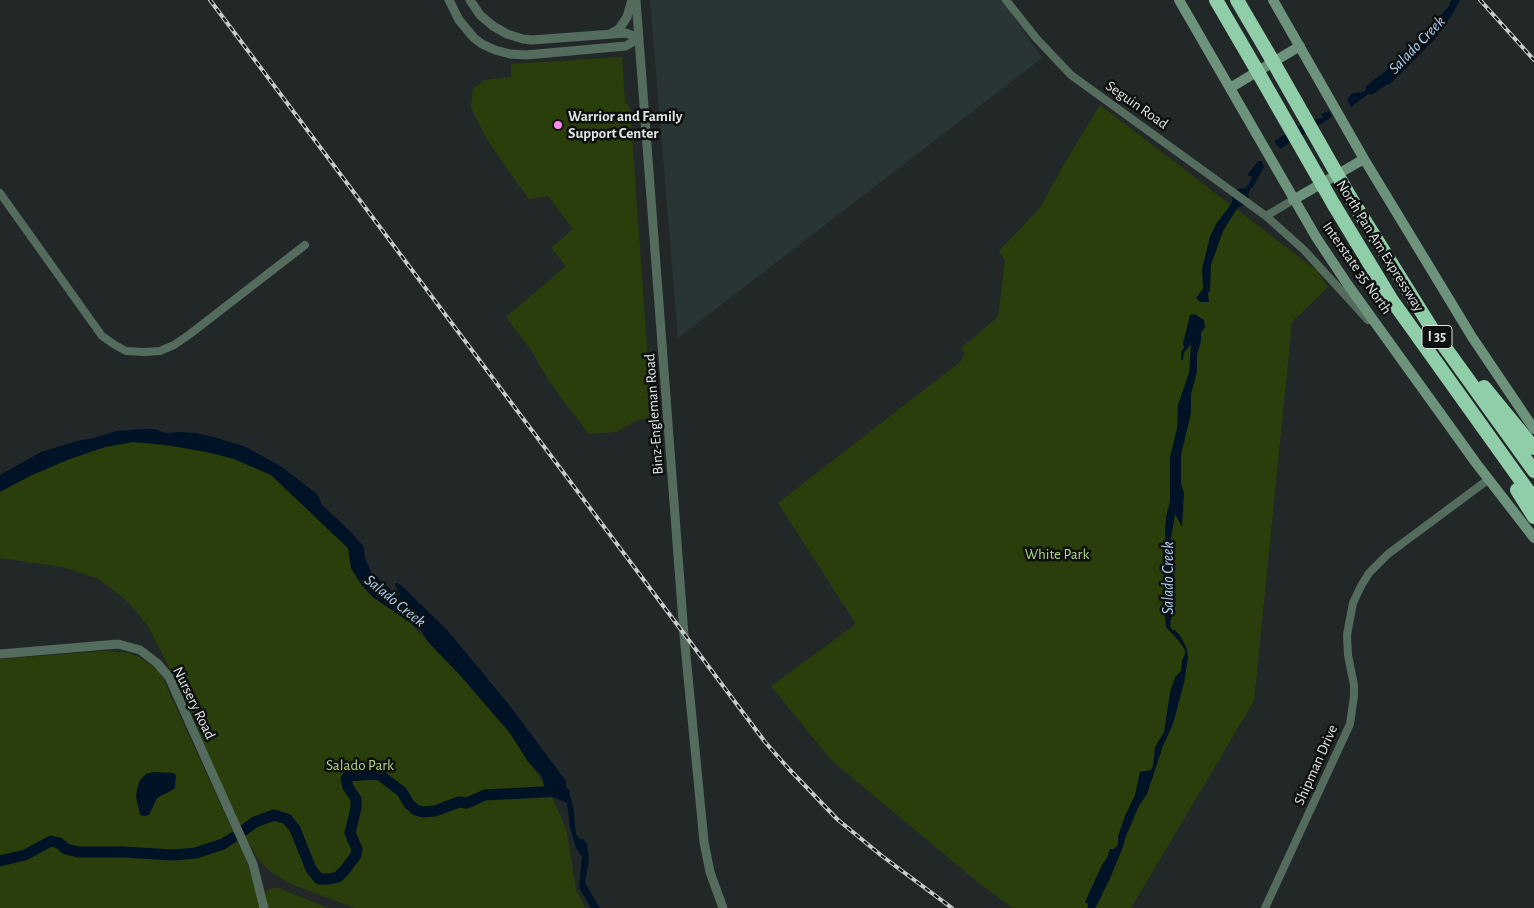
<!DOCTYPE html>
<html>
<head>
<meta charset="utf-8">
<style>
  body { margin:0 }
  canvas { display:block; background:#222827 }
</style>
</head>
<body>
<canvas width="1534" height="908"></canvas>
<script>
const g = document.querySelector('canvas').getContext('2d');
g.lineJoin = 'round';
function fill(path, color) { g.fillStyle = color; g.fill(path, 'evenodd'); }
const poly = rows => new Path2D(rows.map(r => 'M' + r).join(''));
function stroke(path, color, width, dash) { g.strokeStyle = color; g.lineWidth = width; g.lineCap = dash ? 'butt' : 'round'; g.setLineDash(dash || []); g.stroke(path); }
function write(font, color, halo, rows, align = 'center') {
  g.font = font + ' "Alegreya Sans",sans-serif'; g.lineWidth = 5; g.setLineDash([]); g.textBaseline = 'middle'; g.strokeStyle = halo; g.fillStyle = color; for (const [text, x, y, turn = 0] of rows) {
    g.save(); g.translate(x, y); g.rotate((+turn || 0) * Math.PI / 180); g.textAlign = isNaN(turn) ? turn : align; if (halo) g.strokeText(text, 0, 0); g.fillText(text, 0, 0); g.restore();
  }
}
fill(poly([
  [650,0,1002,0,1042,58,678,338]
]), '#283534');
fill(poly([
  [622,57,625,102,630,108,652,417,635,421,616,432,589,434,550,383,531,350,506,317,566,266,551,248,573,229,548,196,529,199,489,143,471,108,473,89,485,80,511,77,511,64],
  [1100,105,1316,270,1328,287,1292,322,1254,701,1131,908,1013,908,980,884,831,760,771,686,856,624,778,503,960,362,965,353,961,348,998,317,1005,260,999,251,1040,208,1063,166],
  [133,442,166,445,207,452,234,459,271,475,348,548,351,568,374,598,405,618,459,674,509,732,550,793,566,828,576,890,585,908,355,908,291,884,271,872,259,860,241,829,183,695,149,628,140,616,127,601,99,579,63,567,0,558,0,492,30,476,67,460,105,447],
  [105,651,129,653,139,657,155,668,162,677,243,853,250,871,260,908,0,908,0,659],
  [272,888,278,888,328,908,267,908,265,895,268,890]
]), '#2a3e0b');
fill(poly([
  [1451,0,1460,0,1452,15,1434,40,1391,83,1367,95,1351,107,1347,99,1353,93,1363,92,1378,82,1387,79,1449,6],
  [1329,111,1332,116,1329,119,1280,149,1274,141,1310,120,1323,118,1321,114],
  [1258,161,1262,161,1264,167,1253,187,1251,188,1248,194,1249,197,1244,205,1238,207,1223,231,1211,265,1210,291,1208,293,1209,302,1200,302,1196,298,1203,289,1202,269,1210,237,1216,224,1232,203,1232,196,1237,189,1246,188,1252,179,1251,176,1248,176,1248,174],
  [1195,314,1204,320,1205,327,1201,333,1201,342,1197,354,1197,372,1191,394,1191,413,1181,455,1181,484,1184,493,1182,527,1175,514,1170,545,1173,558,1175,584,1174,601,1170,626,1172,630,1175,630,1181,637,1187,649,1188,658,1184,683,1173,724,1163,746,1147,794,1139,806,1126,836,1123,847,1111,876,1097,905,1095,908,1087,908,1088,904,1085,902,1102,865,1107,858,1110,849,1114,849,1118,845,1118,836,1125,816,1135,795,1140,772,1151,770,1153,766,1155,747,1164,732,1170,692,1175,677,1181,671,1182,661,1185,654,1185,650,1178,640,1166,627,1164,611,1167,604,1165,531,1166,517,1170,501,1170,457,1177,428,1178,405,1189,373,1191,344,1184,353,1183,360,1181,360,1181,352,1184,348,1183,343,1190,315],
  [140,429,154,429,166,433,180,432,196,433,214,437,246,447,282,467,318,495,322,505,350,531,364,547,365,558,372,574,388,587,396,596,400,595,395,585,396,583,400,584,448,631,510,706,566,781,566,787,570,791,570,796,573,806,576,834,581,840,582,838,587,843,589,860,585,883,600,908,591,908,579,888,582,857,576,848,570,827,567,803,549,795,544,786,542,776,529,763,509,732,459,674,429,643,421,630,374,598,362,586,351,568,348,548,271,475,234,459,207,452,166,445,133,442,105,447,67,460,30,476,0,492,0,475,41,452,77,441,94,438,116,431],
  [153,772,173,773,176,775,175,787,174,789,157,798,149,815,145,816,140,815,136,797,137,789,140,780,146,774]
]), '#001326');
stroke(poly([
  [1371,89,1402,65],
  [244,830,255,822,274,815,287,819,295,829,311,869,319,879,329,879,338,877,345,870,356,855,357,849,350,833,356,808,356,799,348,787,346,779,348,776,373,774,380,775,402,792,409,804,416,810,423,812,435,811,459,802,467,803,485,795,562,791],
  [0,861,25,855,51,841,59,843,66,849,78,852,123,852,173,855,196,853,223,844,232,838]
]), '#001326', 11);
stroke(poly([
  [1006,0,1036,38,1071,75,1266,216,1304,250,1368,320],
  [0,193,102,336,115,345,126,351,144,352,160,351,174,345,190,334,305,245],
  [1266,216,1293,200],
  [1265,908,1350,724,1354,696,1354,685,1348,655,1347,635,1353,603,1361,586,1369,573,1388,554,1489,479]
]), '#546c5d', 8);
stroke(poly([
  [449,0,459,20,474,38,482,44,495,50,510,54,526,55,626,46,639,38],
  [470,0,480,15,493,26,507,34,523,39,532,40,626,33,639,38],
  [636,0,684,635,704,842,710,872,723,908],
  [610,34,619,29,627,17,632,0],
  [0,654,118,644,140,650,157,663,169,677,253,864,264,908]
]), '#546c5d', 9);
stroke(poly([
  [1179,0,1316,237,1348,285,1476,463,1534,538],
  [1273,0,1364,159,1472,337,1534,429],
  [1230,88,1300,46],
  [1293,200,1364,159]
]), '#6d937c', 10);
stroke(poly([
  [1216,0,1255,67],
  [1237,0,1271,58],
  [1350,197,1434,332,1534,471],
  [1334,205,1391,299,1534,499],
  [1484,387,1534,448],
  [1517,490,1534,517]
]), '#90cda9', 14);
const rail = poly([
  [210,0,765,742,789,769,837,819,882,856,952,908],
  [1480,0,1534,60]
]);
stroke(rail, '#c9cccc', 4);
stroke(rail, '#0e1010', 2, [5.5]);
stroke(poly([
  [1271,58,1350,197],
  [1255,67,1334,205]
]), '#90cda9', 14);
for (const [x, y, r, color] of [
  [558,125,5,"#fb87e6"]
]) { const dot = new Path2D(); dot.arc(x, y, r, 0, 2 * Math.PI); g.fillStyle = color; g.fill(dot); stroke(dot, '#0e1010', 2); }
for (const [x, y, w] of [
  [1437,337,30]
]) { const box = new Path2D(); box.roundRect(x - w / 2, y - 11.5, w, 23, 4); g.fillStyle = '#0e1010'; g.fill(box); stroke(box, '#e1e4e4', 1); }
write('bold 14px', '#e1e4e4', null, [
  ["I 35",1437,337]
]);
write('15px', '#e1e4e4', '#0e1010', [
  ["Seguin Road",1137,105,35],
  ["North Pan Am Expressway",1380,246,58],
  ["Interstate 35 North",1357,268,55],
  ["Binz-Engleman Road",654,414,-94],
  ["Nursery Road",194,703,64],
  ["Shipman Drive",1316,765,-66]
]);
write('bold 15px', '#e1e4e4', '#0e1010', [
  ["Warrior and Family",568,116],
  ["Support Center",568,133]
], 'left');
write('15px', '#b2d687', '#0e1010', [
  ["White Park",1057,554],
  ["Salado Park",360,765]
]);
write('italic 16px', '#aad3f7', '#0e1010', [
  ["Salado Creek",1417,45,-46],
  ["Salado Creek",1168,578,-90],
  ["Salado Creek",395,601,39]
]);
</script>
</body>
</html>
